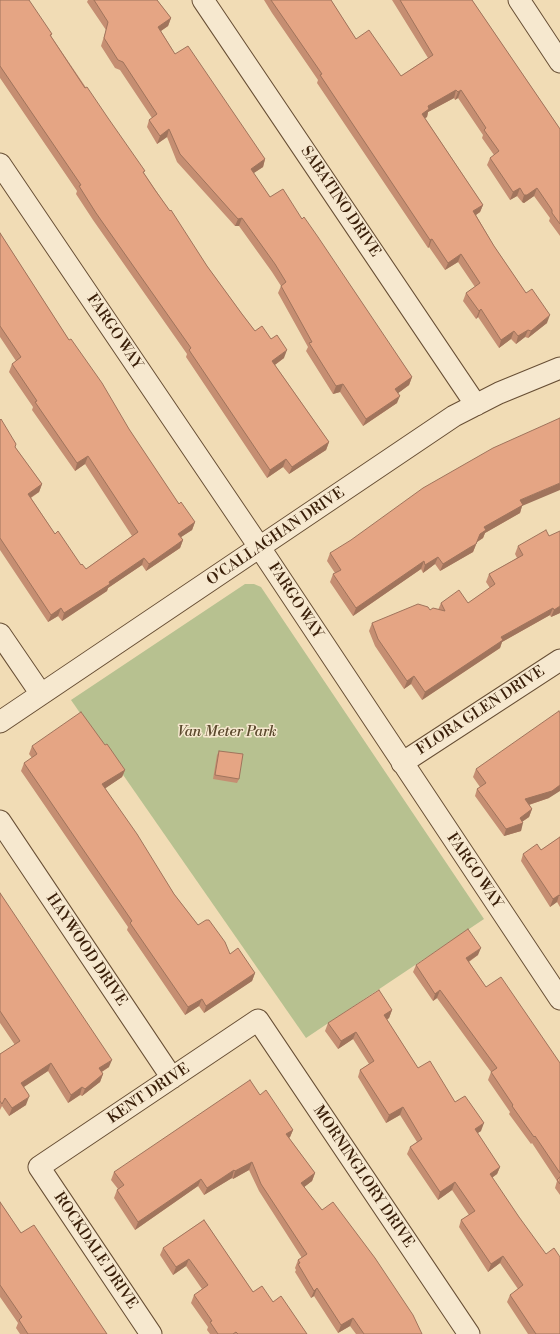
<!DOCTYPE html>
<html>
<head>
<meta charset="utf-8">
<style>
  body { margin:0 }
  canvas { display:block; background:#f1dcb5 }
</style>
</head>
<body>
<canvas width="560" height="1334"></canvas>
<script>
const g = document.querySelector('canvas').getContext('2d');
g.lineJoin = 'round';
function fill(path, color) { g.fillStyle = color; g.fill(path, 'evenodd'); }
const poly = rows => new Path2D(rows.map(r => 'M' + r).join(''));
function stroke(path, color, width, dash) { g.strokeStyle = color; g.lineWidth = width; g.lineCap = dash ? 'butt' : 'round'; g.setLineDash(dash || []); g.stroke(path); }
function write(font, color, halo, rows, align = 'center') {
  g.font = font + ' "Libre Bodoni",serif'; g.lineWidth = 3; g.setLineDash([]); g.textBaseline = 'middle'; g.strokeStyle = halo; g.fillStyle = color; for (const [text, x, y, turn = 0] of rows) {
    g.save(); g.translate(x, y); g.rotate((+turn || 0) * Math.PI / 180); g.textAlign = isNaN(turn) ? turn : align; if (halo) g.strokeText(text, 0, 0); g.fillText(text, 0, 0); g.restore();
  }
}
fill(poly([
  [245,584,254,584,261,587,484,919,306,1038,71,700]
]), '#b7c190');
const minor = poly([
  [203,0,476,405],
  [519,0,560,62],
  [0,164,260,548,560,999],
  [0,634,41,694],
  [0,722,454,416,499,393,560,368],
  [402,763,560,660],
  [0,821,172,1078],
  [151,1334,39,1167,258,1020,469,1334]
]);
stroke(minor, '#684f35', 23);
stroke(minor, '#f6e8cf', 21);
fill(poly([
  [0,0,52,34,51,36,207,266,242,314,255,331,284,358,275,365,329,442,326,450,289,474,283,467,267,478,186,357,187,354,93,220,76,194,77,191,0,78],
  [88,0,157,0,171,18,168,26,161,31,175,54,265,159,263,167,253,173,270,197,302,219,412,377,409,385,398,393,397,403,363,426,340,392,333,394,306,351,308,347,278,293,281,286,272,272,239,226,235,226,177,162,167,137,157,144,147,127,149,120,152,118,120,70,115,68,101,46,106,30,87,2],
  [264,0,331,0,356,39,401,76,428,58,392,0,472,0,560,129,560,236,549,221,550,218,534,196,524,203,522,202,517,196,510,200,487,165,490,158,494,155,482,138,483,135,458,98,455,100,454,98,428,112,427,117,425,118,483,205,480,212,476,215,494,246,526,293,547,323,528,338,525,337,516,344,511,339,499,348,478,317,476,319,463,301,466,293,475,287,458,262,445,270,429,247,428,248,317,83,318,80,272,13],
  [0,233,69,340,179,504,195,522,192,530,181,537,183,540,180,548,146,571,142,565,108,588,107,591,62,621,58,616,48,622,0,550,0,420,15,447,42,484,39,492,31,498,55,534,81,565,86,569,132,536,85,464,75,471,32,410,33,407,9,372,12,364,16,361,0,337],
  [522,506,520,513,485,533,483,538,477,542,473,552,466,556,440,571,435,564,423,573,421,569,353,616,330,582,333,574,335,573,327,561,330,553],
  [518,546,560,613,551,617,550,615,502,642,500,648,422,700,411,684,404,689,375,646,369,631,372,623,430,610,438,610,441,603,468,603,490,588,486,582,489,574,517,558,515,554],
  [105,745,125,770,122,777,105,788,174,894,198,925,230,954,255,973,252,981,204,1013,199,1006,185,1015,127,930,128,927,21,771,24,763,32,758,29,754,32,746],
  [219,751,239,779,237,783,213,779,217,755],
  [476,769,549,798,529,805,532,809,529,817,522,822,521,831,504,836,475,796,477,789,480,787,473,777],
  [560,837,560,907,557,902,550,907,521,861,523,854,541,850],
  [0,893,109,1067,102,1072,103,1074,100,1082,82,1096,80,1095,68,1103,48,1071,24,1087,26,1105,9,1116,2,1106,0,1110,0,1054,15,1045,0,1023],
  [478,955,469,962,486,987,560,1063,560,1195,555,1188,557,1181,532,1143,531,1144,509,1114,510,1112,488,1080,491,1072,437,998,433,1001,413,972,416,965],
  [392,1010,389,1018,387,1020,418,1068,455,1102,481,1131,477,1133,500,1167,497,1174,492,1178,560,1334,528,1334,507,1302,510,1295,518,1289,500,1263,488,1272,459,1227,461,1220,469,1215,452,1190,438,1200,407,1154,410,1147,417,1142,400,1115,386,1123,358,1077,360,1070,369,1064,353,1039,338,1049,325,1031,328,1023],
  [260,1095,293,1130,290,1137,289,1138,315,1173,312,1181,304,1187,322,1210,422,1334,356,1334,350,1326,338,1333,314,1296,311,1298,295,1272,296,1270,295,1268,298,1260,302,1258,259,1191,249,1170,233,1179,232,1178,204,1195,198,1186,135,1230,114,1198,117,1190,118,1189,111,1180,114,1172],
  [0,1202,21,1233,107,1334,20,1334,16,1328,18,1323,0,1297],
  [204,1220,253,1292,273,1302,307,1334,210,1334,207,1330,208,1327,191,1303,194,1295,202,1289,186,1266,173,1275,160,1255,163,1248]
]), '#c58e72');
fill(poly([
  [171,18,168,26,155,35,158,27],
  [456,90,454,98,428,112,427,117,420,121,422,114,428,106],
  [461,90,458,98,455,100,458,92],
  [169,129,167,137,157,144,160,136],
  [265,159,263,167,248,177,251,169],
  [520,188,517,196,510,200,513,192],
  [537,188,534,196,524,203,522,202,524,195],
  [483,205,480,212,470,219,473,211],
  [242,218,239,226,235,226,238,219],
  [432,239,429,247,428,248,430,240],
  [461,254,458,262,445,270,448,263],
  [481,309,478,317,476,319,479,311],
  [550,315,547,323,528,338,531,331],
  [528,330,525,337,516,344,518,336],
  [514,331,511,339,499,348,501,340],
  [287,350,284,358,269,369,272,361],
  [412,377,409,385,393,397,395,389],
  [343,384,340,392,333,394,336,386],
  [400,396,397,403,363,426,366,419],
  [329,442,326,450,289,474,292,467],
  [88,456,85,464,75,471,77,463],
  [286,459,283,467,267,478,270,470],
  [560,483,560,490,522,506,520,513,485,533,483,538,477,542,473,552,440,571,443,564,480,534,484,527,520,500],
  [42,484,39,492,25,501,28,494],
  [195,522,192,530,175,541,178,534],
  [183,540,180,548,146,571,149,564],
  [438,557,435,564,423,573,425,565],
  [144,558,142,565,108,588,107,591,62,621,64,613,109,582],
  [424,561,421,569,353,616,356,608],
  [560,606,560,613,551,617,554,610],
  [61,608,58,616,48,622,51,615],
  [553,608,550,615,502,642,500,648,422,700,425,692,501,637],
  [414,676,411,684,404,689,407,681],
  [125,770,122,777,100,792,102,784],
  [560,785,560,791,549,798,522,807,525,799],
  [532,809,529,817,517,825,520,818],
  [523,823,521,831,504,836,506,829],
  [559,895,557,902,550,907,553,899],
  [481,948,478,955,463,965,466,958],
  [255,973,252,981,204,1013,206,1006],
  [440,990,437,998,433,1001,435,994],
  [202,999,199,1006,185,1015,188,1007],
  [392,1010,389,1018,381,1023,384,1015],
  [356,1032,353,1039,338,1049,341,1041],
  [112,1060,109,1067,96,1075,99,1068],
  [51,1063,48,1071,19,1090,21,1083],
  [103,1074,100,1082,82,1096,85,1089],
  [82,1087,80,1095,68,1103,71,1095],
  [29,1097,26,1105,9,1116,12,1108],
  [403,1107,400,1115,386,1123,389,1115],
  [484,1123,481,1131,472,1137,475,1129],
  [293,1130,290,1137,283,1141,286,1134],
  [252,1162,249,1170,233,1179,235,1171],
  [500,1167,497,1174,487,1181,490,1174],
  [234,1170,232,1178,204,1195,207,1188],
  [315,1173,312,1181,299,1191,301,1183],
  [201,1179,198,1186,135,1230,138,1222],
  [455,1182,452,1190,438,1200,440,1192],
  [503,1256,500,1263,488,1272,491,1264],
  [189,1259,186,1266,173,1275,176,1267],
  [317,1288,314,1296,311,1298,314,1291],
  [353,1318,350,1326,338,1333,341,1325]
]), '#a0745c');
const building = poly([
  [0,0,29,0,52,34,50,35,85,88,87,87,108,118,145,171,143,172,155,190,170,211,171,210,207,266,242,314,255,331,262,326,271,339,277,335,287,350,272,361,329,442,292,467,286,459,270,470,189,350,191,348,96,213,79,186,81,185,0,66,0,0],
  [94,0,157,0,171,18,158,27,175,54,188,46,265,159,251,169,270,197,283,189,302,219,304,217,318,237,412,377,395,389,400,396,366,419,343,384,336,386,309,343,312,342,281,286,286,282,275,264,242,218,238,219,180,154,169,129,160,136,149,120,157,114,123,62,118,60,104,38,108,22,94,0],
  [271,0,331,0,356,39,369,30,401,76,433,55,400,0,472,0,560,129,560,224,552,213,552,210,537,188,527,195,524,195,520,188,513,192,490,158,499,151,484,130,486,128,461,90,458,92,456,90,428,106,429,109,422,114,483,205,473,211,494,246,526,293,532,289,550,315,531,331,528,330,518,336,514,331,501,340,481,309,479,311,466,293,480,283,461,254,448,263,432,239,430,240,320,75,322,74,271,0],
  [0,233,69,340,71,339,102,383,129,429,179,504,181,502,195,522,178,534,183,540,149,564,144,558,109,582,110,584,64,613,61,608,51,615,0,538,0,420,1,419,16,444,15,447,42,484,28,494,55,534,58,531,81,565,82,564,86,569,138,532,88,456,77,463,35,402,37,401,12,364,21,357,0,326,0,233],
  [560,418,560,483,520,500,523,505,484,527,486,530,480,534,476,544,469,548,443,564,438,557,425,565,424,561,356,608,333,574,341,570,330,553,351,540,423,488,493,448,560,418],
  [546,530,549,536,560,531,560,606,554,610,553,608,501,637,503,640,425,692,414,676,407,681,378,639,372,623,418,604,428,607,430,610,433,608,445,611,441,603,459,590,468,603,495,584,489,574,523,555,518,546,546,530],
  [559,711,560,713,560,785,552,791,525,799,532,809,520,818,523,823,506,829,477,789,486,783,476,769,559,711],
  [81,712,105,745,107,744,125,770,102,784,137,834,174,894,198,925,206,920,209,920,225,942,230,954,238,948,255,973,206,1006,202,999,188,1007,130,923,132,921,24,763,37,754,32,746,81,712],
  [219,751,243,754,239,779,215,775,219,751],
  [560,837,560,896,559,895,553,899,523,854,537,844,541,850,560,837],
  [0,893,112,1060,99,1068,103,1074,85,1089,82,1087,71,1095,51,1063,21,1083,29,1095,29,1097,12,1108,5,1098,2,1104,0,1101,0,1054,20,1041,0,1011,0,893],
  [468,929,481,948,466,958,486,987,501,977,560,1063,560,1173,535,1136,534,1137,512,1106,513,1105,491,1072,497,1068,440,990,435,994,416,965,468,929],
  [379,990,392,1010,384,1015,418,1068,430,1061,455,1102,465,1096,484,1123,475,1129,500,1167,490,1174,519,1217,546,1254,554,1248,560,1257,560,1334,536,1334,510,1295,523,1285,503,1256,491,1264,461,1220,475,1211,455,1182,440,1192,410,1147,422,1139,403,1107,389,1115,360,1070,374,1061,356,1032,341,1041,328,1023,379,990],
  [250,1080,260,1095,266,1090,293,1130,286,1134,315,1173,301,1183,322,1210,333,1202,375,1258,413,1315,422,1334,364,1334,353,1318,341,1325,317,1288,314,1291,298,1264,300,1263,298,1260,307,1254,261,1184,252,1162,235,1171,234,1170,207,1188,201,1179,138,1222,117,1190,124,1185,114,1172,250,1080],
  [560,1177,560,1184,557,1180,560,1177],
  [0,1202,21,1233,34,1225,107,1334,28,1334,19,1320,22,1317,0,1285,0,1202],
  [204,1220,253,1292,262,1286,273,1302,281,1296,307,1334,238,1334,236,1332,233,1334,218,1334,210,1322,212,1321,194,1295,208,1285,189,1259,176,1267,163,1248,204,1220]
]);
fill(building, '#e5a584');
stroke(building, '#a0745c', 1);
write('15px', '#3b200a', '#f6e8cf', [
  ["SABATINO DRIVE",340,202,56],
  ["FARGO WAY",114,332,56],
  ["O'CALLAGHAN DRIVE",276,537,-34],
  ["FARGO WAY",295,601,57],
  ["FLORA GLEN DRIVE",481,711,-33],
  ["FARGO WAY",474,871,56],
  ["HAYWOOD DRIVE",86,950,56],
  ["KENT DRIVE",149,1094,-34],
  ["MORNINGLORY DRIVE",363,1177,56],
  ["ROCKDALE DRIVE",95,1251,56]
]);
write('italic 15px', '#5a482c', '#f6e8cf', [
  ["Van Meter Park",227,732]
]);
</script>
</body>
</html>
